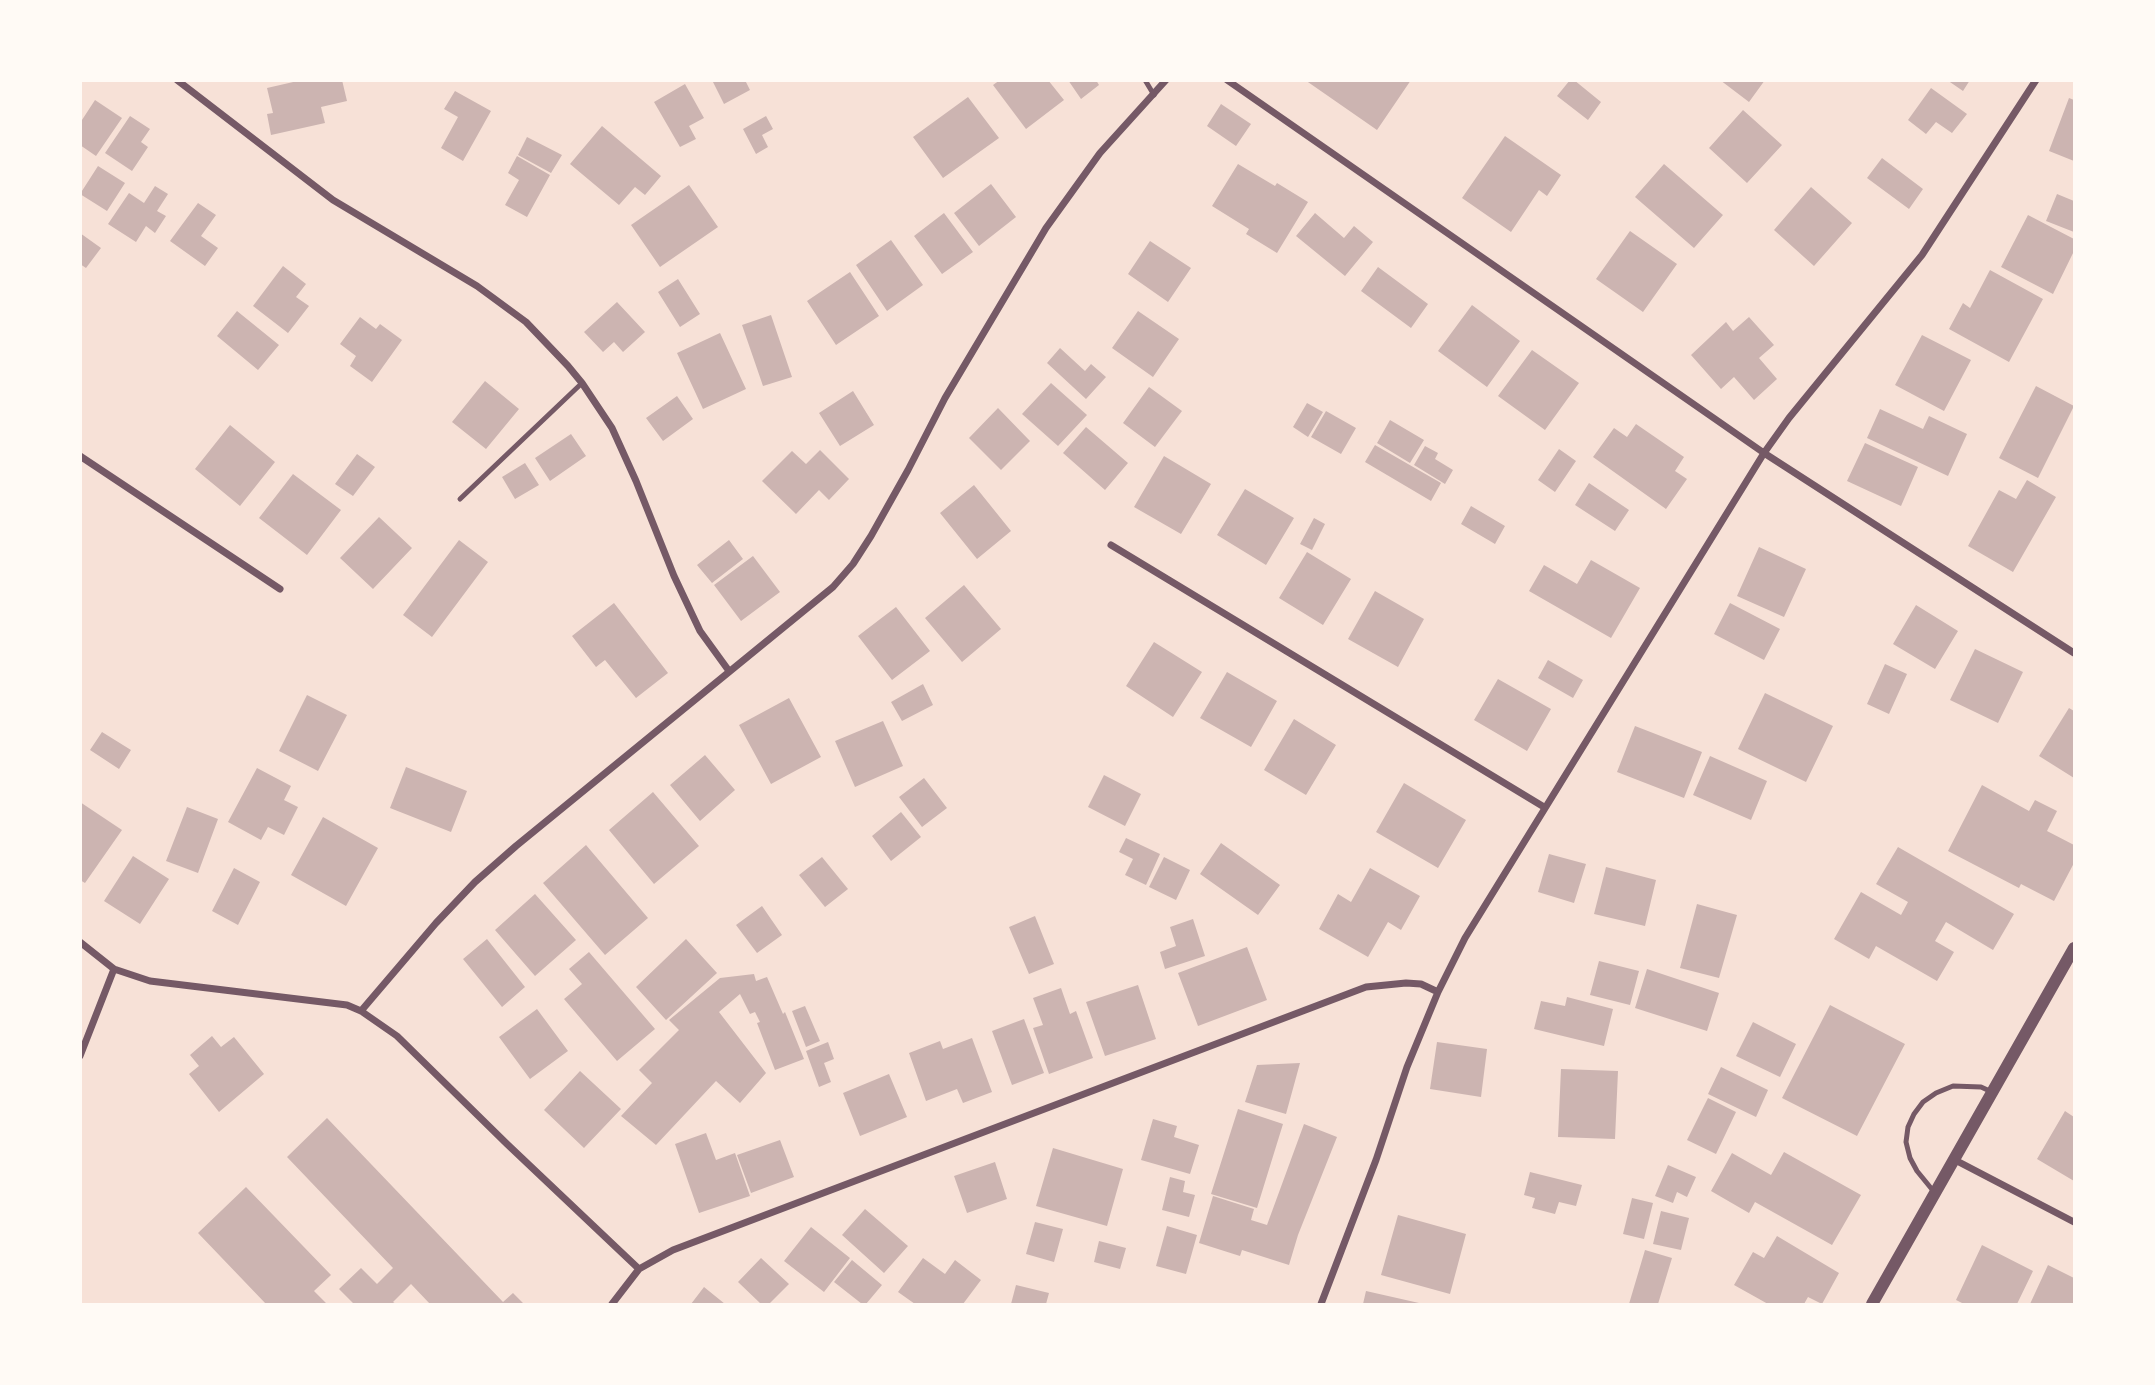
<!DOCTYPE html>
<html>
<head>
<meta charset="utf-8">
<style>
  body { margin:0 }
  #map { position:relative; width:2155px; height:1385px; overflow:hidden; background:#f7e1d7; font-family:"Nunito Sans",sans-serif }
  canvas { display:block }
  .frame { position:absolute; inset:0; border:82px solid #fffaf5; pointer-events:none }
</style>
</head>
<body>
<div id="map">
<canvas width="2155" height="1385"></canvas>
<div class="frame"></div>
</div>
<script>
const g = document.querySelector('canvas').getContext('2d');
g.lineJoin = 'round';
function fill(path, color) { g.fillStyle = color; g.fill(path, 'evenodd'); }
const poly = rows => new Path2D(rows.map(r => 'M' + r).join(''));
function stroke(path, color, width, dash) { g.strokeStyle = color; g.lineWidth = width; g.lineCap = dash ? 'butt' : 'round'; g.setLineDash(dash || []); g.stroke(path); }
fill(poly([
  [302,80,342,80,347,101,321,107,325,123,271,135,267,114,273,113,267,88],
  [712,80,745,80,750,90,724,104],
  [1000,80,1048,80,1064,100,1026,129,993,85],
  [1068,80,1096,80,1099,85,1081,99],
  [1305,80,1411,80,1377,130],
  [1570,80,1574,80,1601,102,1588,120,1557,96],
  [1720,80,1765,80,1749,102],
  [1947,80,1970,80,1963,91],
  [685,84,704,118,689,126,696,139,680,147,654,102],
  [1931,88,1967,114,1952,133,1936,122,1926,134,1908,120],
  [455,91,491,111,463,161,441,148,458,117,444,109],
  [968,97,999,138,943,178,913,137],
  [2069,98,2074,100,2074,161,2049,151],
  [95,100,122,118,96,156,80,145,80,123],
  [1221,104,1251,124,1236,146,1207,126],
  [1743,110,1782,145,1747,183,1709,148],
  [130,116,150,129,141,142,148,147,132,171,105,153],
  [766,116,773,129,762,135,768,147,756,154,743,129],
  [602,126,661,176,645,195,635,187,619,205,570,164],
  [1505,136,1561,175,1547,196,1539,190,1511,232,1462,198],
  [527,137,562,155,551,173,518,155],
  [517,156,550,175,527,217,505,205,519,180,508,173],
  [1882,158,1923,189,1909,209,1867,178],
  [1238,164,1275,186,1277,183,1308,202,1277,253,1246,234,1249,229,1212,206],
  [1664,164,1723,215,1694,248,1635,197],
  [98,166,125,183,107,211,80,194],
  [991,184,1016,217,979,246,954,213],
  [689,185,718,227,660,267,631,225],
  [155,186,168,194,157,211,166,216,155,233,146,226,136,242,108,224,129,193,144,203],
  [1811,187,1852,223,1814,266,1774,230],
  [2057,194,2074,201,2074,232,2046,221],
  [198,203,216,215,201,236,218,248,205,266,170,241],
  [944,213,973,252,942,274,914,236],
  [1315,213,1344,238,1354,226,1373,242,1345,276,1296,236],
  [2028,215,2074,239,2074,251,2053,294,2001,267],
  [1630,231,1677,264,1643,312,1596,279],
  [80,233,101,248,86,268,80,264],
  [891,240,923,285,887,311,856,265],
  [1150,241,1191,268,1168,302,1128,274],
  [283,266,306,284,296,297,309,306,288,333,253,306],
  [1378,267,1428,304,1411,328,1361,291],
  [1990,270,2043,299,2009,362,1949,329,1963,303,1970,308],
  [850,272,879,316,836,345,807,301],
  [678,279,700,314,680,327,658,292],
  [617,302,645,332,623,352,614,342,603,352,584,332],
  [1472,305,1520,341,1487,387,1438,351],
  [237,311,279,345,258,370,217,336],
  [1138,311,1179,339,1153,377,1112,348],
  [771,315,792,377,763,386,742,325],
  [360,317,376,329,380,324,402,340,372,382,350,366,356,356,340,344],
  [1749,317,1774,345,1759,358,1777,379,1754,400,1734,377,1721,389,1691,355,1726,322,1733,331],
  [720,333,746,389,703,409,677,353],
  [1922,335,1971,360,1944,411,1895,385],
  [1060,348,1085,371,1091,364,1106,377,1086,399,1047,363],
  [1532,350,1579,383,1545,430,1498,396],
  [485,381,519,409,486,449,452,422],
  [1051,383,1087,415,1058,446,1022,414],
  [2036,386,2074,406,2038,478,1999,458],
  [1149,387,1182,411,1155,447,1123,423],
  [853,391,874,425,840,446,819,413],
  [677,396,693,419,663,441,646,418],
  [1307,403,1323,412,1308,437,1293,427],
  [998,408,1030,441,1001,470,969,438],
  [1880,409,1923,429,1929,416,1967,434,1948,476,1867,438],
  [1326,411,1356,428,1341,454,1311,437],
  [1390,420,1424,440,1410,463,1377,443],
  [1636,424,1684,457,1675,471,1687,479,1666,509,1593,457,1614,428,1627,437],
  [230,425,275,462,240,506,195,469],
  [1086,427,1128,463,1105,490,1063,453],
  [571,434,586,456,550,481,535,458],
  [1865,443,1918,467,1901,506,1847,481],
  [1375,445,1441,483,1431,501,1365,462],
  [1425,446,1438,453,1435,459,1453,470,1445,484,1414,465],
  [1559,449,1576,461,1555,492,1538,480],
  [820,450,849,479,829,500,819,490,796,514,762,481,792,451,806,464],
  [357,454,375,467,353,496,335,484],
  [1164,456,1211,484,1181,534,1134,507],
  [525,463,539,485,515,499,502,477],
  [293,474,341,510,307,555,259,518],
  [2027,480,2056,497,2013,572,1968,546,1999,490,2016,499],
  [1589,483,1629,510,1615,531,1575,505],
  [974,485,1011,531,977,559,940,513],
  [1245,489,1294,518,1266,565,1217,535],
  [1471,506,1505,526,1495,544,1461,524],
  [379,517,412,548,373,589,340,558],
  [1314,518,1325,524,1312,550,1300,544],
  [459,540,488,562,432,637,403,615],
  [729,540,743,559,712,583,697,565],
  [1759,547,1806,569,1784,617,1737,596],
  [1307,552,1351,579,1323,625,1279,598],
  [753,556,780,592,741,621,714,585],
  [1591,560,1640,588,1611,638,1529,591,1544,565,1577,584],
  [964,585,1001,629,962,662,925,618],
  [1375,591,1424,619,1398,667,1348,639],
  [614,603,668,673,636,698,605,660,596,667,572,636],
  [1730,603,1780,629,1764,660,1714,634],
  [1916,605,1958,631,1935,669,1893,644],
  [896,607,930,651,892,680,858,636],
  [1154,642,1202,672,1173,717,1126,686],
  [1975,649,2023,672,1998,723,1950,700],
  [1548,660,1583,680,1573,698,1538,678],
  [1885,664,1907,674,1889,714,1867,704],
  [1227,672,1277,701,1251,747,1200,718],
  [1498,679,1551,709,1527,751,1474,720],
  [923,684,933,705,902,721,891,702],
  [1765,693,1833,726,1806,782,1738,749],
  [307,695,347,715,318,771,279,751],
  [789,698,821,757,771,784,739,725],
  [2069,708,2074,711,2074,778,2039,756],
  [1294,719,1336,745,1306,795,1264,770],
  [883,721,903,766,855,787,835,741],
  [1635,726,1702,752,1684,798,1617,772],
  [102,732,131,750,119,769,90,750],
  [705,755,735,790,700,821,670,785],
  [1710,756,1767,781,1751,820,1693,795],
  [406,767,467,791,451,832,390,808],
  [257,768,291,786,284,800,298,807,284,835,268,827,261,840,228,822],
  [1104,775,1141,794,1125,826,1088,807],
  [924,778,947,808,922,827,899,797],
  [1404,783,1466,820,1438,868,1376,832],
  [1982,785,2029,811,2035,800,2057,811,2047,831,2074,845,2074,863,2054,901,2021,884,2019,888,1948,851],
  [653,792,699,846,654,884,609,830],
  [80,802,122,830,85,883,80,880],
  [187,807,218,819,198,873,166,861],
  [901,812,921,837,891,861,872,836],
  [323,817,378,848,346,906,291,875],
  [1126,838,1160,854,1146,885,1125,875,1133,859,1119,852],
  [1221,843,1280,885,1258,915,1200,874],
  [586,845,648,918,605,955,543,883],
  [1898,847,2014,914,1993,950,1946,922,1935,941,1954,952,1937,981,1876,946,1869,959,1834,939,1861,892,1901,915,1908,902,1876,884],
  [1549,854,1586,864,1574,903,1538,892],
  [133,856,169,879,140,924,104,901],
  [822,857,848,889,825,907,799,875],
  [1164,857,1190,870,1176,900,1149,887],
  [1606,867,1656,880,1645,926,1594,914],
  [234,868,260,882,238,925,212,911],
  [1370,868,1420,896,1401,930,1388,922,1368,957,1319,929,1338,894,1351,902],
  [535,894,576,940,535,976,495,930],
  [1697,904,1737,915,1719,978,1680,968],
  [762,906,782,935,757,953,736,925],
  [1035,916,1054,964,1029,974,1009,927],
  [1193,919,1205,956,1165,969,1160,952,1176,946,1170,927],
  [487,939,525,987,502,1007,463,959],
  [686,939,717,973,666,1020,636,987],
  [1247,947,1267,1000,1198,1026,1178,973],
  [589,952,655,1029,617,1061,564,999,582,984,569,969],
  [1599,961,1639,971,1630,1005,1590,995],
  [1647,969,1719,993,1707,1031,1635,1008],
  [754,974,756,981,767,977,783,1014,785,1012,804,1059,775,1070,757,1023,760,1022,755,1012,750,1014,740,994,719,1012,766,1073,740,1103,716,1081,656,1145,621,1116,652,1083,639,1070,679,1030,669,1020,720,978],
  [1138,985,1156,1039,1105,1056,1086,1002],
  [1061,988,1070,1014,1076,1011,1093,1058,1049,1074,1033,1028,1043,1025,1033,998],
  [1567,997,1613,1009,1604,1046,1534,1029,1541,1001,1565,1006],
  [1830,1005,1905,1044,1857,1136,1782,1098],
  [805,1006,820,1041,806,1047,792,1011],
  [537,1009,568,1051,530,1079,499,1037],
  [1024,1019,1044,1073,1012,1085,992,1031],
  [1753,1022,1796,1044,1780,1077,1736,1056],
  [212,1036,221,1047,234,1037,264,1074,219,1112,189,1074,199,1066,190,1055],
  [972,1038,992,1092,963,1103,957,1089,926,1101,909,1053,940,1041,943,1049],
  [828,1042,834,1059,824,1063,831,1082,819,1087,806,1051],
  [1437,1042,1487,1049,1481,1097,1430,1089],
  [1300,1063,1286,1114,1245,1102,1257,1065],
  [1721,1067,1768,1090,1756,1117,1708,1094],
  [1561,1069,1618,1071,1615,1139,1558,1137],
  [580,1071,621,1109,584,1148,544,1110],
  [889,1074,907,1117,860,1136,843,1093],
  [1708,1098,1736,1112,1716,1154,1687,1140],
  [1238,1109,1283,1124,1257,1208,1211,1194],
  [2065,1111,2074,1117,2074,1181,2037,1159],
  [327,1118,503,1302,513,1293,524,1304,430,1304,411,1284,393,1302,396,1304,354,1304,339,1289,361,1268,377,1284,393,1268,287,1157],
  [1153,1119,1177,1126,1174,1137,1199,1145,1190,1174,1141,1160],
  [1304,1124,1337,1137,1298,1235,1289,1265,1242,1250,1240,1256,1199,1243,1213,1196,1254,1209,1251,1220,1267,1225],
  [706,1133,716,1160,735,1153,750,1196,699,1213,675,1144],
  [780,1140,794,1177,751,1193,737,1155],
  [1053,1148,1123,1169,1107,1226,1036,1206],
  [1784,1152,1861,1195,1832,1245,1755,1202,1749,1213,1711,1191,1732,1153,1771,1175],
  [995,1162,1007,1199,967,1213,954,1176],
  [1668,1165,1696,1177,1687,1197,1677,1192,1673,1203,1655,1196],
  [1530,1172,1582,1185,1576,1206,1559,1202,1555,1214,1532,1208,1535,1198,1524,1195],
  [1170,1177,1185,1181,1183,1192,1195,1195,1189,1217,1162,1210],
  [246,1187,331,1275,314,1291,327,1304,266,1304,198,1233],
  [1632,1198,1653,1203,1644,1239,1623,1234],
  [865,1209,908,1246,884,1273,842,1235],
  [1661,1211,1689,1218,1681,1250,1653,1244],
  [1398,1215,1466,1234,1450,1294,1381,1275],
  [1035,1222,1063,1229,1054,1262,1026,1254],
  [1167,1226,1197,1235,1186,1274,1156,1266],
  [811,1227,850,1258,824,1292,784,1261],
  [1777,1236,1839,1273,1822,1304,1808,1297,1804,1304,1768,1304,1734,1285,1753,1252,1764,1258],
  [1099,1241,1126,1248,1120,1269,1094,1262],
  [1982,1245,2033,1271,2017,1304,1964,1304,1956,1300],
  [1645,1250,1672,1258,1658,1304,1629,1304],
  [761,1258,789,1284,769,1304,761,1304,738,1282],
  [923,1258,945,1274,955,1260,981,1280,963,1304,915,1304,898,1292],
  [852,1260,882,1285,866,1304,862,1304,834,1282],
  [2048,1265,2074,1278,2074,1304,2030,1304],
  [1016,1285,1049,1293,1046,1304,1011,1304],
  [704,1287,725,1304,691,1304],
  [1366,1291,1419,1303,1419,1304,1363,1304]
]), '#ccb4b1');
stroke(poly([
  [1145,80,1154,95],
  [460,499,582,383],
  [1935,1193,1917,1171,1910,1158,1906,1142,1908,1127,1914,1114,1923,1102,1936,1093,1953,1086,1981,1087,1992,1092]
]), '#755966', 5);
stroke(poly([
  [177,80,333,200,477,286,526,322,568,366,582,383,612,428,636,481,674,576,700,631,729,671],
  [1227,80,1764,453,2074,653],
  [80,456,280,589],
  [1111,545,1544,807],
  [80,942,114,969,150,981,347,1005,361,1011,397,1036,507,1144,639,1269],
  [361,1011,436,923,475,882,516,846,833,587,853,564,871,536,908,470,945,398,1046,228,1100,153,1166,80],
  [80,1056,114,969],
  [1955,1160,2074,1222],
  [612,1304,639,1269,673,1250,1366,987,1406,983,1421,984,1438,992],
  [1321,1304,1376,1160,1407,1067,1438,992,1465,938,1764,453,1789,418,1922,255,2036,80]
]), '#755966', 7);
stroke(poly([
  [1872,1304,2074,948]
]), '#755966', 12);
</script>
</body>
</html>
